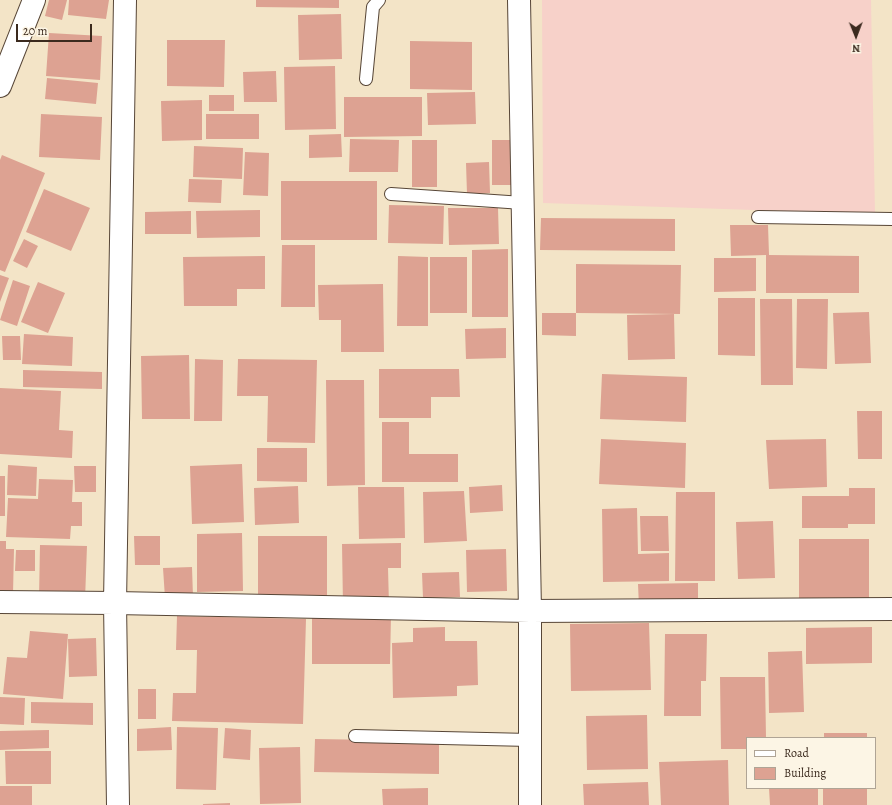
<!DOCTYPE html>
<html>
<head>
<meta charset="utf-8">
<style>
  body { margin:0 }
  #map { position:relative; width:892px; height:805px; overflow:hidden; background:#f3e4c7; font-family:Alegreya,serif }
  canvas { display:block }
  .legend { position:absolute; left:746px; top:737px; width:130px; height:52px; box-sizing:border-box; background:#fcf5e5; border:1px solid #afa495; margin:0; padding:5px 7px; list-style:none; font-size:12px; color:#3b2a1e }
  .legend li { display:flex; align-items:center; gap:8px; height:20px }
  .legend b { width:20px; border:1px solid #afa495 }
  .north { position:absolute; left:836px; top:16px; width:40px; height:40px; -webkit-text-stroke:3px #fcf5e5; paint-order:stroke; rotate:179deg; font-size:11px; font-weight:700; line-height:16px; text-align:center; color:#3b2a1e }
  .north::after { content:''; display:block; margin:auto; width:14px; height:18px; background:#3b2a1e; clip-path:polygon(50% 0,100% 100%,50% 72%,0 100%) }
  .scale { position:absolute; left:16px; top:24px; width:76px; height:18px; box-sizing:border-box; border:2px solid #3b2a1e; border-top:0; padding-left:5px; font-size:12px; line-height:14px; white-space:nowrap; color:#3b2a1e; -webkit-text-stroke:3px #fcf5e5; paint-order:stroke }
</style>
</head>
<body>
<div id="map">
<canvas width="892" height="805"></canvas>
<ul class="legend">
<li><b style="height:5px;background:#fff"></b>Road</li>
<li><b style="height:11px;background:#dda292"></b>Building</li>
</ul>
<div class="north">N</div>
<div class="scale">20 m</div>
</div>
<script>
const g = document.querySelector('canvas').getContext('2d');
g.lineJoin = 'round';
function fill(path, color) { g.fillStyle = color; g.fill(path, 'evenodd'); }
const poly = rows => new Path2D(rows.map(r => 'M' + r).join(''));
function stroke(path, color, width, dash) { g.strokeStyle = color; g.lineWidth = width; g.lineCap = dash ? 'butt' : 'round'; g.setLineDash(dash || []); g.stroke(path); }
fill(poly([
  [542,0,871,0,875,214,543,203]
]), '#f7d1c9');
fill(poly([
  [49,0,67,0,62,20,45,16],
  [69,0,109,0,106,19,68,15],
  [256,0,339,0,339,8,256,7],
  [341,14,342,59,299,60,298,15],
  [49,33,102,36,100,80,46,76],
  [167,40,225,40,224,87,167,86],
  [410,41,472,42,472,90,410,89],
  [335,66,336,129,285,130,284,67],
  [276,71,277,102,244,102,243,72],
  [47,78,98,83,96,104,45,99],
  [475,92,476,124,428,125,427,93],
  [209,95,234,95,234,111,209,111],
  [344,97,422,97,422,136,344,137],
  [202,100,202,140,162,141,161,101],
  [41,114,102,117,100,160,39,157],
  [206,114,259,114,259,139,206,139],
  [341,134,342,157,309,158,309,135],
  [350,139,399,140,398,172,349,172],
  [412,140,437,140,437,187,412,187],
  [492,140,510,140,511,185,492,185],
  [194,146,243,148,242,179,193,177],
  [245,152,269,153,268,196,243,195],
  [2,155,45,173,5,272,0,270,0,160],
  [489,162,490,193,467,194,466,163],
  [189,179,222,180,221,203,188,202],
  [281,181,377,181,377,240,281,240],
  [44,189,90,208,71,251,26,232],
  [389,205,444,206,443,244,388,243],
  [448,208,498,208,499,244,449,245],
  [260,210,260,237,197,238,196,211],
  [191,211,191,234,145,234,145,212],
  [541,218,675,219,675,251,540,250],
  [730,225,768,225,769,255,859,256,859,293,766,293,766,255,731,256],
  [24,239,38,246,27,268,13,261],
  [282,245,315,245,315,307,281,307],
  [508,249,508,317,472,317,472,250],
  [265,256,265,289,237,289,237,306,184,306,183,257],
  [398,256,428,257,428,326,397,326],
  [430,257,467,257,467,313,430,313],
  [714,258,756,258,756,291,714,292],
  [576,264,681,265,680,314,576,313],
  [0,275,9,278,0,302],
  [13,280,30,286,17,326,0,320],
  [38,282,65,293,48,333,21,322],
  [383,284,384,352,341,352,341,320,319,320,318,285],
  [718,298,755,298,755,356,718,355],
  [760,299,792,299,793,385,761,385],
  [797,299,828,299,827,369,796,368],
  [869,312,871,363,835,364,833,313],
  [542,313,576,313,576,336,542,335],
  [674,314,675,359,628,360,627,315],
  [506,328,506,358,466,359,465,329],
  [24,334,73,337,72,366,22,364],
  [2,336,20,336,21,360,3,360],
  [189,355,190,419,142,419,141,356],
  [195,359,223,360,222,421,194,421],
  [238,359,317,360,315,443,267,442,268,396,237,396],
  [379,369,459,369,460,397,431,397,431,418,379,418],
  [23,370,102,372,102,389,23,387],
  [602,374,687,377,686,422,600,419],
  [326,380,364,380,365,485,327,486],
  [0,388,61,391,59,430,73,431,72,458,0,454],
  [857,411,882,411,882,459,858,459],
  [382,422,409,422,409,454,458,454,458,482,382,482],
  [601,439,686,443,685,488,599,484],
  [826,439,827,487,769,489,766,440],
  [257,448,307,448,307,482,257,481],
  [242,464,244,522,192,524,190,466],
  [8,465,37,467,36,496,7,495],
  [74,466,96,466,96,492,75,492],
  [0,476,5,476,5,516,0,516],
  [39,479,73,480,72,502,82,502,82,526,71,526,70,539,6,537,8,498,38,499],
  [502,485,503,511,470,513,469,487],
  [298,486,299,523,255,525,254,488],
  [358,487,404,487,405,538,359,539],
  [849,488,875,488,875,524,848,524,848,528,802,528,802,496,849,496],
  [464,491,467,541,424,543,423,492],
  [676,492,715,492,715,581,675,581],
  [637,508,638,554,669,553,669,581,603,582,602,509],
  [640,516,668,516,669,551,641,551],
  [773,521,775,578,738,579,736,522],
  [242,533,243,591,197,592,197,534],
  [134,536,160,536,160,565,135,565],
  [258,536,327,536,327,599,258,599],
  [799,539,869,539,869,601,799,601],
  [0,541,6,541,6,549,14,549,13,594,0,594],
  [401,543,401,568,388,568,389,605,343,606,342,544],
  [40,545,87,546,85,600,39,599],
  [506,549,507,591,467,592,466,550],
  [16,550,35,550,35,571,15,571],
  [192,567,193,597,165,598,163,568],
  [459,572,460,597,423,598,422,573],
  [698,583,698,606,639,607,638,584],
  [312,615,391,615,390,664,312,664],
  [177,616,306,619,303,724,172,721,173,693,196,693,197,650,176,650],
  [649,623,651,690,571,691,570,624],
  [445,627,445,641,477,641,478,685,457,686,457,696,393,698,392,643,413,642,413,628],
  [872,627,872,663,806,664,806,628],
  [30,631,68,634,63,699,3,694,7,657,27,658],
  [665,634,707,634,706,681,701,681,701,716,664,716],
  [96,638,97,676,69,677,68,639],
  [802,651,804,712,769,713,768,652],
  [720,677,765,677,766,738,747,738,747,749,721,749],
  [138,689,156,689,156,719,138,719],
  [0,697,25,698,24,725,0,724],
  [31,702,93,703,93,725,31,723],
  [647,715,648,769,587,770,586,716],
  [171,727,172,750,137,751,137,729],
  [177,727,218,728,216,790,176,789],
  [225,728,251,730,250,760,223,758],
  [49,730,49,748,0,750,0,731],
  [824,733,867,733,867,738,824,738],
  [315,739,439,741,439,774,314,772],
  [300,747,301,803,260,804,259,748],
  [5,751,51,751,51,784,6,784],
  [728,760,729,805,661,805,659,762],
  [648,782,649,805,584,805,583,784],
  [0,786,32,786,32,805,0,805],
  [428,788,428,805,383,805,382,789],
  [769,788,818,788,818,805,770,805],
  [823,788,867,788,867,805,823,805],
  [230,803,230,805,203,805,203,804]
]), '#dda292');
const service = poly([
  [366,79,373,7,379,0],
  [391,194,523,203],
  [758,217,892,219],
  [355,736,530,740]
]);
const minor = poly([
  [519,0,530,611,530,805],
  [0,86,34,0],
  [0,602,115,603,530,611,892,609],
  [118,805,115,603,125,0]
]);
stroke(service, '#574637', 14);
stroke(minor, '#574637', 24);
stroke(service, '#fff', 12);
stroke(minor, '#fff', 22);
</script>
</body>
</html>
